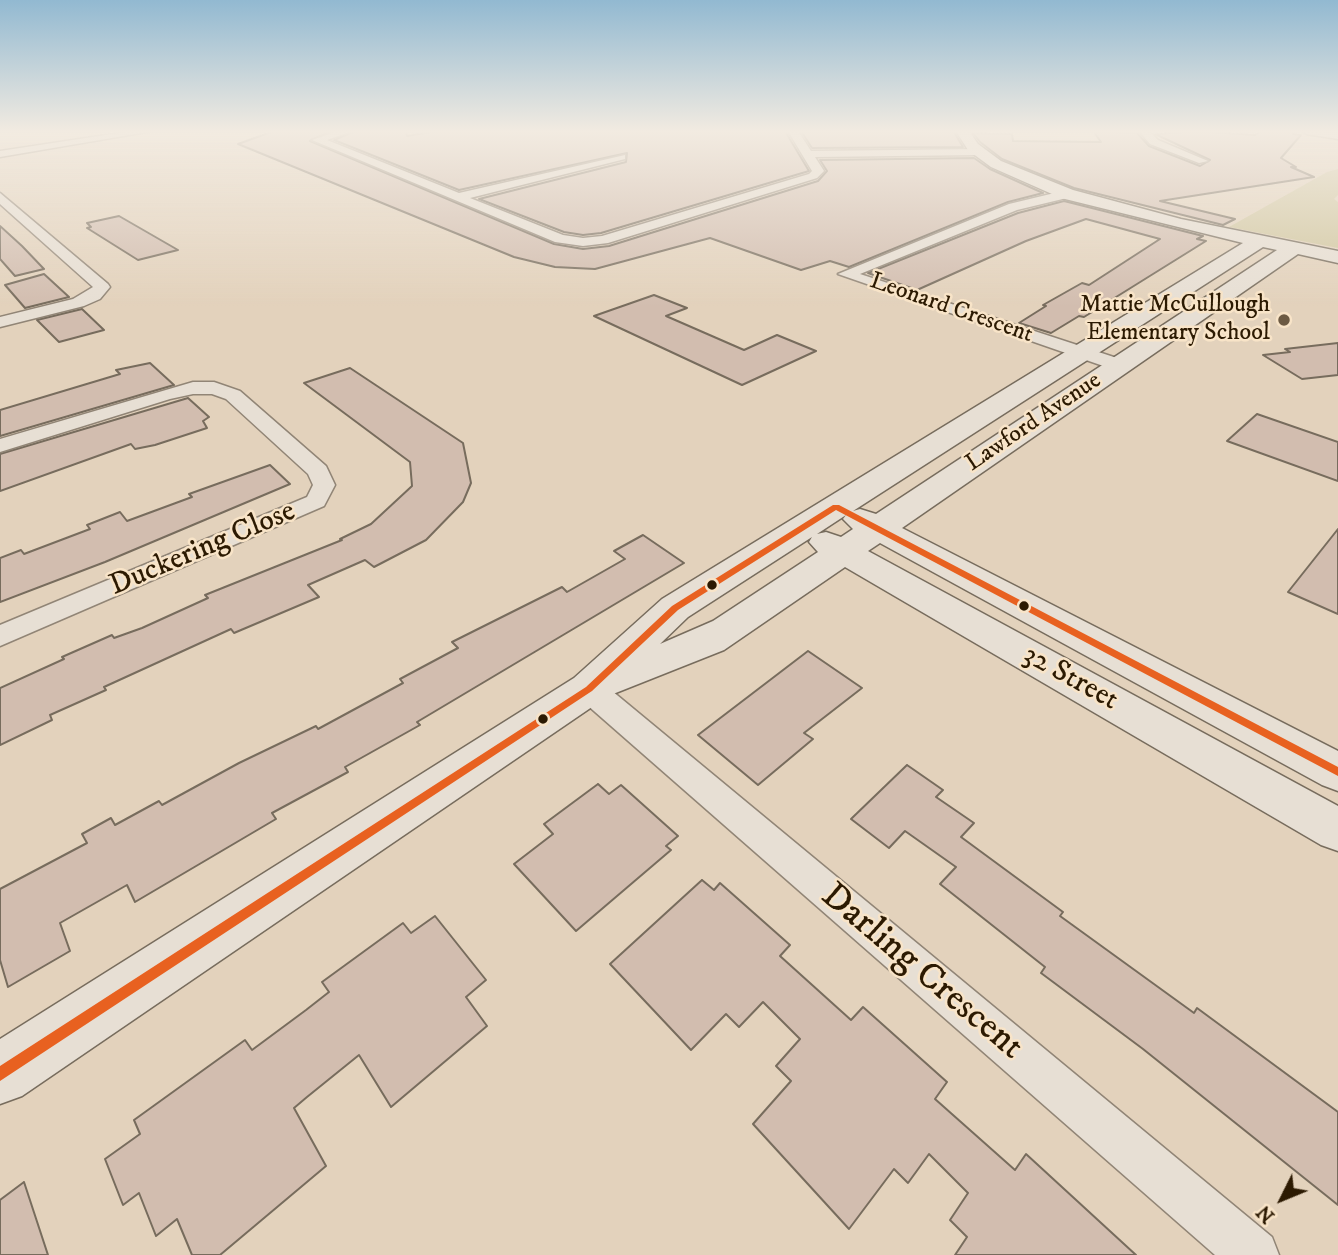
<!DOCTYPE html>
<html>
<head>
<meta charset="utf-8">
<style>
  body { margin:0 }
  #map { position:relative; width:1338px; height:1255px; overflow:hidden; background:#e3d2bc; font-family:"IM FELL DW Pica",serif }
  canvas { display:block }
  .north { position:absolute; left:1247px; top:1164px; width:70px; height:70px; -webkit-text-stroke:5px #f8e4c8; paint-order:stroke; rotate:227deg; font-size:19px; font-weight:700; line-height:28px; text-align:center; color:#2c1a02 }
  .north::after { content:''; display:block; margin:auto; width:24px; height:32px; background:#2c1a02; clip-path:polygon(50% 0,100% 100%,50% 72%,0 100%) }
</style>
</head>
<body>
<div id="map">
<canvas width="1338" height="1255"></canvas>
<div class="north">N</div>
</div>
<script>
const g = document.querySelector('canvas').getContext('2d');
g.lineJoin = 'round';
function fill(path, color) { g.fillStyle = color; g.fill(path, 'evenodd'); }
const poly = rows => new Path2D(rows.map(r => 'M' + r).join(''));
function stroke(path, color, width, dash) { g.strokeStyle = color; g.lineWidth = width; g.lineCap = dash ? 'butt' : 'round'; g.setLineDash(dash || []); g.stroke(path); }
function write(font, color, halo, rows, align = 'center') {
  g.font = font + ' "IM FELL DW Pica",serif'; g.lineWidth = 5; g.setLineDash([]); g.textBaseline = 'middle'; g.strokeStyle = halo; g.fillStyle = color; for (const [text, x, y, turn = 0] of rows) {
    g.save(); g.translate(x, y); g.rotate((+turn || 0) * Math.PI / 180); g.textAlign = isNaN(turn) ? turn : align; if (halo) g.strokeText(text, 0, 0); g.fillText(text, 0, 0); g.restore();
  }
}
fill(poly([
  [1338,169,1338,195,1334,199,1338,202,1338,248,1229,227,1327,172]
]), '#d0c69e');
const building = poly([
  [274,131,331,131,310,141,554,244,583,249,609,246,818,181,827,171,820,160,974,158,990,169,1043,193,1008,202,849,267,830,261,801,270,710,238,595,269,555,267,514,257,238,144,274,131],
  [355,131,406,131,407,136,436,131,785,131,809,171,601,233,583,235,564,232,479,199,626,162,627,153,459,190,334,140,355,131],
  [801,131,954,132,963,147,812,148,801,131],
  [1093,131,1137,133,1149,146,1200,166,1210,160,1155,134,1197,131,1255,135,1260,131,1296,131,1293,134,1301,135,1281,158,1296,167,1291,167,1314,177,1160,201,1235,219,1223,225,1074,188,1002,159,980,142,973,133,1012,134,1013,141,1101,142,1093,131],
  [1064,201,1203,236,1197,239,1206,241,1084,317,1079,316,1051,333,1019,323,1046,306,1043,305,1082,283,1089,285,1160,239,1086,219,1026,241,917,290,868,273,1018,213,1064,201],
  [119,216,178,250,138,260,87,228,91,227,87,223,119,216],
  [0,226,22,246,44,269,15,276,0,259,0,226],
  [44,274,69,297,25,308,5,285,44,274],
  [654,295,687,308,666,316,744,350,777,335,816,351,742,385,594,316,654,295],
  [82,309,104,330,59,342,37,320,82,309],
  [1338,343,1338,375,1302,379,1263,355,1290,352,1285,349,1338,343],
  [150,363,174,385,0,436,0,410,120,374,116,370,150,363],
  [350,368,463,443,471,483,463,502,426,540,374,567,365,560,308,585,319,597,234,633,231,629,104,687,106,690,50,715,52,720,0,745,0,688,64,659,62,657,112,635,114,638,142,628,208,598,205,595,342,540,340,539,371,524,412,486,410,462,304,383,350,368],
  [188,398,209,417,203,421,207,428,155,445,135,449,131,444,0,491,0,454,188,398],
  [1257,414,1338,442,1338,481,1227,441,1257,414],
  [270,465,290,484,105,562,0,602,0,558,21,550,24,554,90,529,87,525,120,512,127,521,192,497,189,494,270,465],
  [1338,529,1338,614,1288,592,1338,529],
  [643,535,684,563,417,722,420,725,345,767,348,772,272,813,276,819,135,902,127,885,60,923,70,951,8,987,0,960,0,889,87,843,82,834,111,818,115,825,159,801,162,805,239,763,316,726,318,729,403,683,400,679,458,648,452,642,562,587,567,592,625,559,614,551,643,535],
  [808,651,862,688,804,733,813,739,758,785,698,735,808,651],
  [907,765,943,790,936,797,974,823,961,837,1063,912,1060,916,1194,1013,1197,1008,1338,1112,1338,1205,1143,1049,1041,973,1045,967,940,884,956,867,905,831,889,848,851,819,907,765],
  [598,784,609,794,621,785,678,836,666,846,671,850,576,931,514,864,553,834,544,824,598,784],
  [702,880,714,890,720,883,790,945,780,956,851,1020,863,1007,947,1082,935,1099,1015,1170,1026,1154,1136,1255,955,1255,967,1237,950,1220,968,1193,929,1154,908,1183,894,1169,849,1229,753,1124,791,1081,776,1066,800,1039,763,1002,739,1027,726,1014,691,1050,610,964,702,880],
  [435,916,486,980,466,997,487,1026,391,1107,359,1055,307,1097,294,1108,326,1166,220,1255,192,1255,177,1219,156,1236,139,1193,123,1205,105,1159,140,1134,134,1120,245,1040,252,1050,306,1010,329,992,322,982,403,923,411,933,435,916],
  [24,1182,48,1255,0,1255,0,1200,24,1182]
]);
fill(building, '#d2bdaf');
stroke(building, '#776c5d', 2);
const street = poly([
  [132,131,153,131,0,157,0,151,132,131],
  [338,131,352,131,327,140,459,193,625,155,625,159,470,198,563,235,583,238,602,236,809,174,812,171,788,131,798,131,811,151,979,149,984,152,979,155,815,157,824,171,817,178,608,243,583,246,555,242,312,140,338,131],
  [1139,131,1149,131,1158,140,1208,161,1199,163,1150,144,1139,131],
  [1301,131,1338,133,1338,139,1306,134,1301,131],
  [1067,190,1073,194,1071,197,1017,210,860,274,1126,361,1128,365,1126,369,1112,369,838,274,1009,204,1067,190],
  [0,193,108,284,110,287,100,299,84,306,0,327,0,317,73,299,93,287,0,204,0,193],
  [193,382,214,382,240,391,326,466,335,485,324,506,0,646,0,625,307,497,313,485,308,474,226,399,212,394,193,394,170,399,0,452,0,439,193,382],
  [589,678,600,681,1272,1237,1279,1255,1215,1255,578,697,574,689,578,681,589,678]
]);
const secondary = poly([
  [956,131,969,131,978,144,1001,161,1073,190,1181,219,1338,251,1338,263,1298,254,902,528,1338,751,1338,791,1322,785,880,543,868,551,1338,806,1338,851,1321,845,845,567,724,650,608,696,22,1096,0,1104,0,1039,574,678,662,599,1243,243,1061,198,991,167,968,150,956,131],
  [1263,247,1277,250,876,514,860,509,853,511,1263,247],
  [846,515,843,519,853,529,841,537,826,532,817,534,846,515],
  [812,537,809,542,818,552,713,621,660,644,688,617,812,537]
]);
stroke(street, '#918576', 3);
stroke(secondary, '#776c5d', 3);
fill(street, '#e7dfd4');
fill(secondary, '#e7dfd4');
fill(poly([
  [833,505,839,505,1338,767,1338,776,836,510,678,610,592,691,0,1081,0,1066,586,687,672,606,833,505]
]), '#e86120');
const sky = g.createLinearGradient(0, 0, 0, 306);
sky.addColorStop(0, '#92b9d1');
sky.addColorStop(0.43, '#f2ebe1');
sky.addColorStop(1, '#f2ebe100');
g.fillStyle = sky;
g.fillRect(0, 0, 1338, 306);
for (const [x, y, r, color] of [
  [1284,320,7,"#6c5a43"],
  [712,585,6,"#2c1a02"],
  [1024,606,6,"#2c1a02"],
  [543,719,6,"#2c1a02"]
]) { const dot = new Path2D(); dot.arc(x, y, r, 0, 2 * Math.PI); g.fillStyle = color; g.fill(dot); stroke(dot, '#f8e4c8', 2.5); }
write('24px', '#2c1a02', '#f8e4c8', [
  ["Mattie McCullough",1270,306],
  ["Elementary School",1270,334]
], 'right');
write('24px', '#2c1a02', '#f8e4c8', [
  ["Leonard Crescent",951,309,19],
  ["Lawford Avenue",1034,423,-34]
]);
write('30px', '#2c1a02', '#f8e4c8', [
  ["Duckering Close",203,550,-23],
  ["32 Street",1070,679,29]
]);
write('37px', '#2c1a02', '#f8e4c8', [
  ["Darling Crescent",921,973,40]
]);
</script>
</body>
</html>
